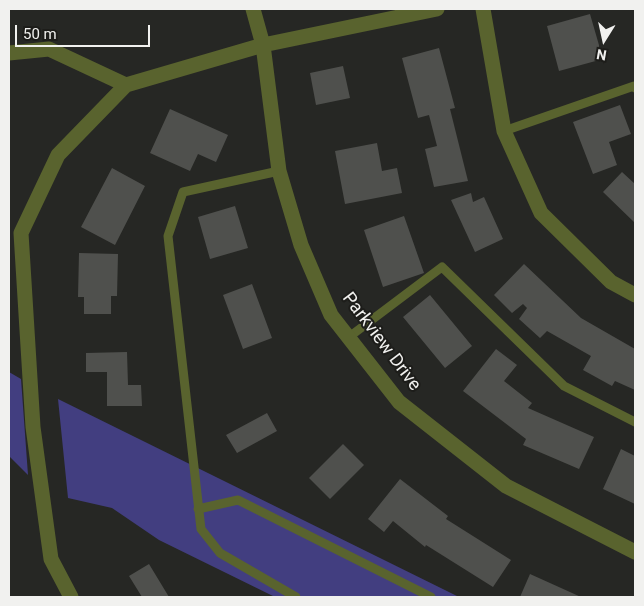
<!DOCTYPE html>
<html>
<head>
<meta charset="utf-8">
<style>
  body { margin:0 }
  #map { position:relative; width:644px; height:606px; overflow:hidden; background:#262724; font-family:Roboto,sans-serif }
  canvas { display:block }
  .frame { position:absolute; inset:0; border:10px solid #f1f1ef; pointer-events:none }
  .north { position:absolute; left:579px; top:15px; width:50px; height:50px; -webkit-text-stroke:4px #1d1d1a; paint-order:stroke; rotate:190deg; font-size:14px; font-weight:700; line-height:20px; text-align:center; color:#f1f1ef }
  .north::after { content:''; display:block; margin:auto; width:18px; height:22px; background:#f1f1ef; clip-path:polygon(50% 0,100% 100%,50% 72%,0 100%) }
  .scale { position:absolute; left:15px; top:25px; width:135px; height:22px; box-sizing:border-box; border:2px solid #f1f1ef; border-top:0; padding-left:6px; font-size:15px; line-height:18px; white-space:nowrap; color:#f1f1ef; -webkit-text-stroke:4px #1d1d1a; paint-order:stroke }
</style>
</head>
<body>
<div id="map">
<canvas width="644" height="606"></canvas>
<div class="frame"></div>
<div class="north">N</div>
<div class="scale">50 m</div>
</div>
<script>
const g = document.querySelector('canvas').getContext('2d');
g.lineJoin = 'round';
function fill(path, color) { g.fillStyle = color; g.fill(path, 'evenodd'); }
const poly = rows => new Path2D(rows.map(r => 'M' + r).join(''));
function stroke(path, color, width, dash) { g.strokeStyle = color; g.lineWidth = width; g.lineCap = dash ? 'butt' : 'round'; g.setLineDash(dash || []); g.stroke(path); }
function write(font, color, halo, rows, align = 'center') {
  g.font = font + ' Roboto,sans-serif'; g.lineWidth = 4; g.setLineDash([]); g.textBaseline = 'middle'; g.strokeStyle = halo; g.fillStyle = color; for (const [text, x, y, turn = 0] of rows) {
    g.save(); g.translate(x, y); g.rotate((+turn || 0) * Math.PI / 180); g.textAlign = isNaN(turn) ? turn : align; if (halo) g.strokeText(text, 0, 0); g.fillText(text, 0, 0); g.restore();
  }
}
fill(poly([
  [9,372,21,379,28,475,9,456],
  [58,399,459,597,275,597,159,540,112,508,68,498]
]), '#423e80');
fill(poly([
  [590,14,603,59,559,71,547,26],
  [439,48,455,108,450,109,468,181,434,187,425,149,437,146,429,115,418,118,402,58],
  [343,66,350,98,316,105,310,73],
  [620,105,631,134,609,142,617,165,593,174,573,122],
  [170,109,228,135,216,162,198,154,190,171,150,153],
  [377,143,382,171,397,168,402,193,345,204,335,151],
  [112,168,145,186,115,245,81,227],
  [622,172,635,184,635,223,603,192],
  [471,193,473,202,484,197,503,239,475,252,451,200],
  [235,206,248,248,210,259,198,217],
  [404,216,424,273,383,287,364,230],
  [79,253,118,254,117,296,111,296,111,314,84,314,84,297,78,297],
  [524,264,581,318,635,349,635,390,615,381,612,386,583,370,591,356,547,331,540,338,519,319,527,308,523,304,512,313,494,295],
  [252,284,272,338,243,349,223,295],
  [430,295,472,346,445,368,403,317],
  [496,349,517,365,504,381,532,403,528,408,594,437,579,469,523,445,526,439,463,391],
  [127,352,128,385,141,385,142,406,107,406,107,372,86,372,86,353],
  [267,413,277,431,237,453,226,435],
  [343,444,364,465,330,499,309,478],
  [621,449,635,456,635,504,603,489],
  [400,479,448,516,446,519,511,560,493,587,426,545,425,547,393,521,384,532,368,519],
  [149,564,169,597,142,597,129,576],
  [530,574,581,597,520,597]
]), '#4f504d');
stroke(poly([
  [504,131,634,86,635,88],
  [279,171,183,192,168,236,201,529,220,553,296,597],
  [349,337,442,267,564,386,635,422],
  [198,509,238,500,431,597]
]), '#59632e', 9);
stroke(poly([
  [253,9,263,45,279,171,301,245,331,315,399,402,506,486,635,552],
  [483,9,504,131,541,213,611,282,635,295],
  [9,53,49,49,126,85],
  [71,597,51,559,33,427,21,233,58,155,126,85,263,45,437,9]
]), '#59632e', 15);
write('18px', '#f1f1ef', '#1d1d1a', [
  ["Parkview Drive",381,342,53]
]);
</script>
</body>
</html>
